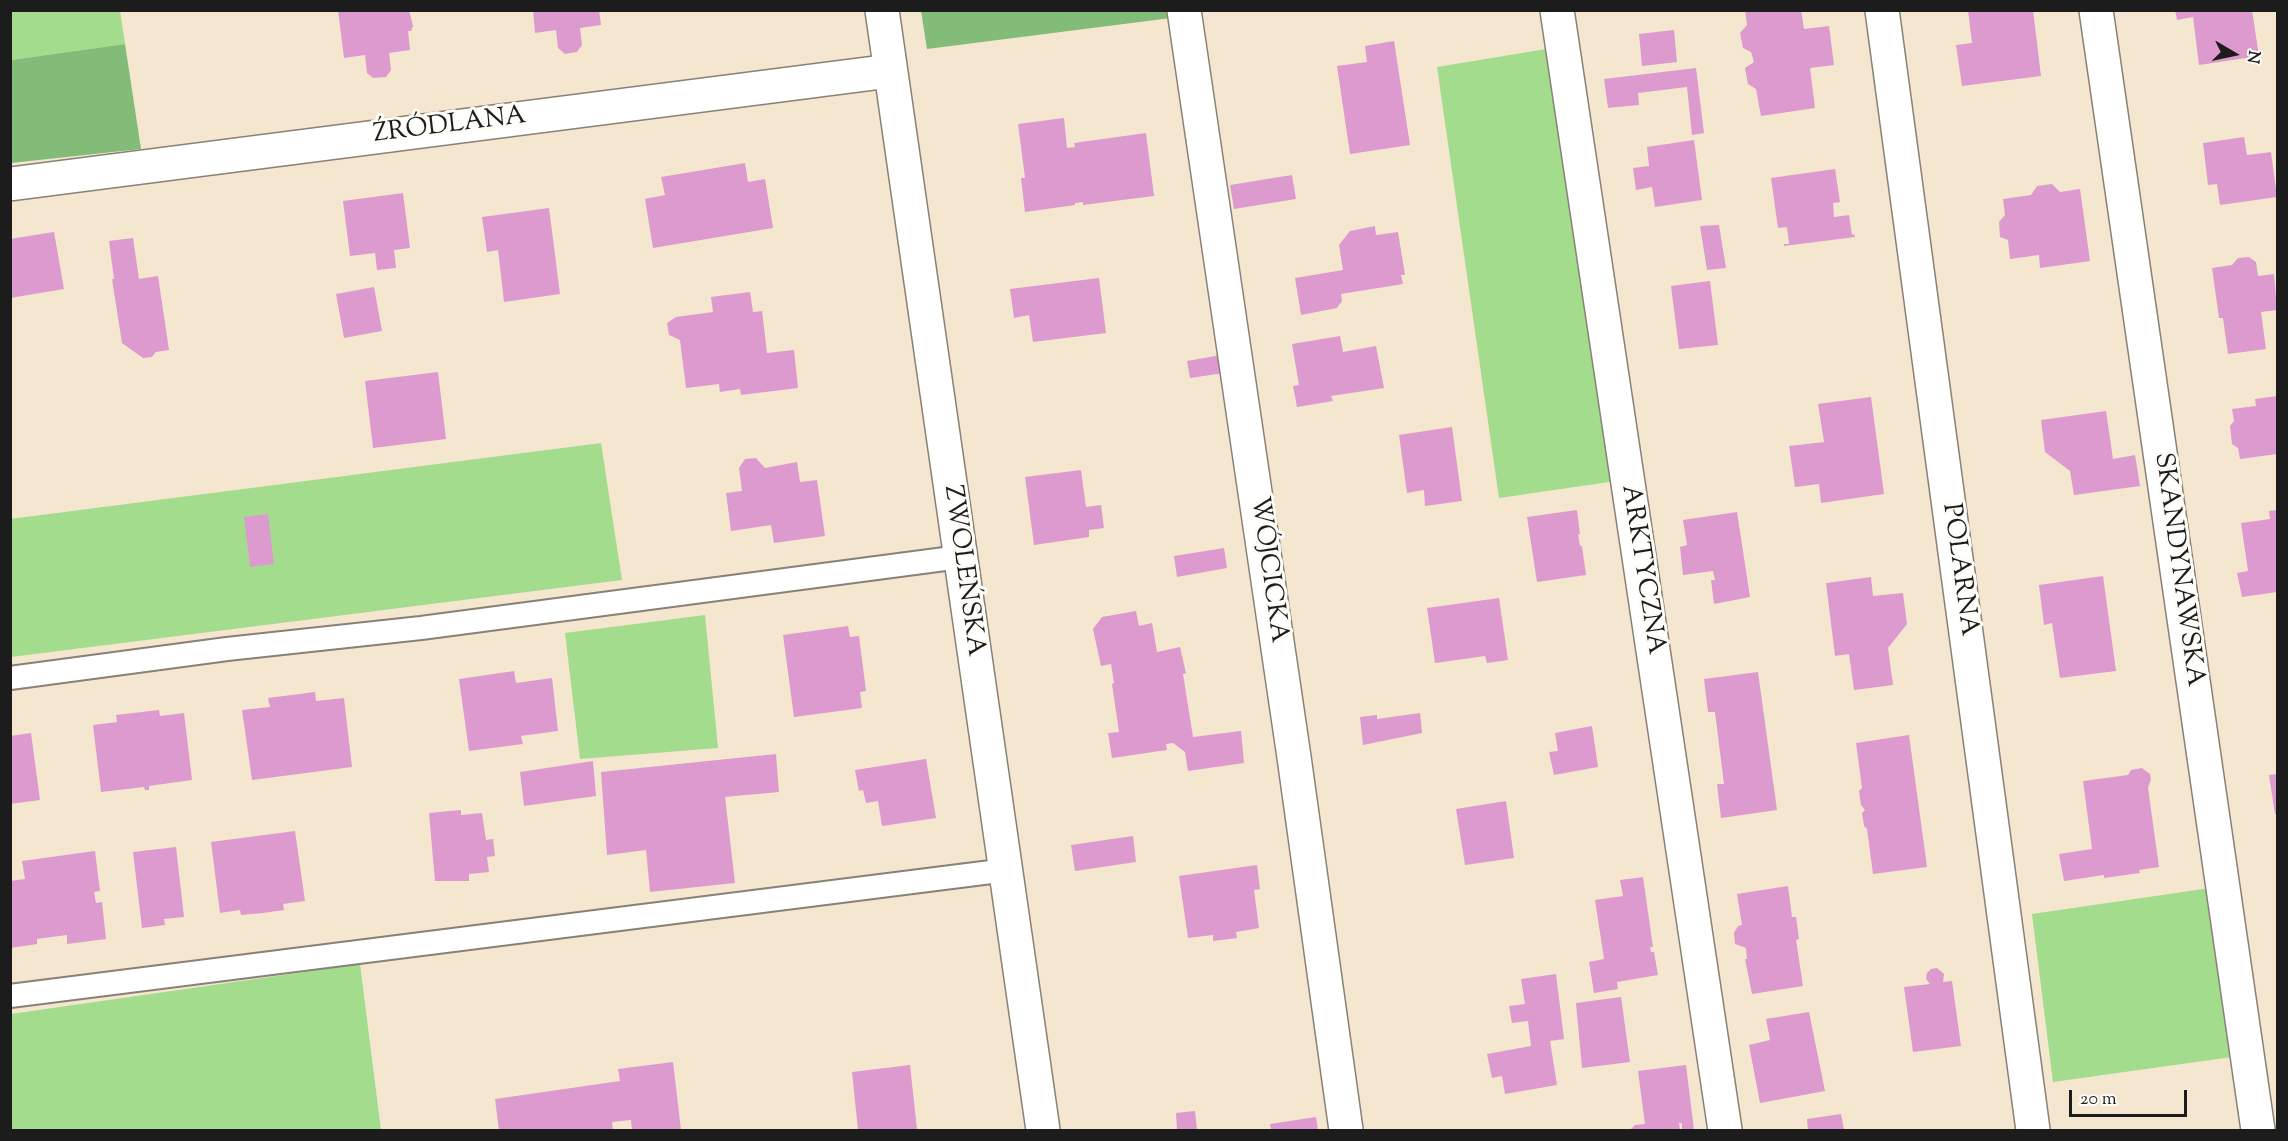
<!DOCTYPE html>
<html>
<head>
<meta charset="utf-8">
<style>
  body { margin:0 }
  #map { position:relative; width:2288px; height:1141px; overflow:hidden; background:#f5e6cf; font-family:"Sorts Mill Goudy",serif }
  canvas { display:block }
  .frame { position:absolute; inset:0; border:12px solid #1c1c1c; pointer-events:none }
  .north { position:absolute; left:2204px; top:24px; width:60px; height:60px; -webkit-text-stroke:4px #fdfcf7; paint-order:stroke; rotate:99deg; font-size:16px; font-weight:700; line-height:24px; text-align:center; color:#1c1c1c }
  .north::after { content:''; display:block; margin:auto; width:21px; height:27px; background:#1c1c1c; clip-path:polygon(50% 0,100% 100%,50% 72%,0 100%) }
  .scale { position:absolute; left:2069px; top:1090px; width:118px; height:27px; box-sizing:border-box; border:3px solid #1c1c1c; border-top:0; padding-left:8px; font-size:18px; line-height:21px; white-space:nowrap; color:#1c1c1c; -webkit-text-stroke:4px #fdfcf7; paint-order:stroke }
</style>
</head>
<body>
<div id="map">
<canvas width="2288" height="1141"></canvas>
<div class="frame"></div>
<div class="north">N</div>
<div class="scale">20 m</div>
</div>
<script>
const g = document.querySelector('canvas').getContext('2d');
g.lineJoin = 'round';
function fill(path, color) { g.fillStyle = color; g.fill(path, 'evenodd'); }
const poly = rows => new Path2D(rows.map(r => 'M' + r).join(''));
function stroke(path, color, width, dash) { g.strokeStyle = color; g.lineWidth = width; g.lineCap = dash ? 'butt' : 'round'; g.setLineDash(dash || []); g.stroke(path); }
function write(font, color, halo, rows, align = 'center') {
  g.font = font + ' "Sorts Mill Goudy",serif'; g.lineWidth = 6; g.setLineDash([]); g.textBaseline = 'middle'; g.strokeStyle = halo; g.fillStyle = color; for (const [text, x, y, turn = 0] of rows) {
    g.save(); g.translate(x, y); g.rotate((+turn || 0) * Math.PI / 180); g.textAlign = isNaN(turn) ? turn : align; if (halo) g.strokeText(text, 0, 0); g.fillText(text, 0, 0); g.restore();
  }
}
fill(poly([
  [10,11,120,11,125,44,11,60],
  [1552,48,1616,481,1499,498,1437,67],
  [601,443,622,580,11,657,10,519],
  [705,615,718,748,580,759,565,633],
  [2210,888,2232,1057,2053,1082,2032,914],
  [360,964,381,1130,11,1130,11,1014]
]), '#a4dc8e');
fill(poly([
  [1170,10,1171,18,927,49,921,11],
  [125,44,141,149,11,163,11,60]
]), '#83bc79');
fill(poly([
  [338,10,409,10,413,26,411,31,408,31,410,50,389,53,391,70,386,77,373,78,367,73,365,55,344,58],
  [533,10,599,10,601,25,580,28,582,45,577,52,565,54,558,48,556,30,535,33],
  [1745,10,1801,10,1804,29,1829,26,1834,65,1810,68,1815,108,1761,116,1756,89,1748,84,1745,68,1754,62,1751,52,1743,48,1740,33,1747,25],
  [1968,10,2033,10,2041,76,1962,86,1956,45,1972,43],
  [2175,10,2252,10,2259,56,2199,65,2193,17,2177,20],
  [1674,30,1677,62,1642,66,1639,34],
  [1394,41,1410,145,1350,154,1337,66,1367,62,1365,46],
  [1696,68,1704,133,1692,135,1687,87,1638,93,1639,105,1608,108,1604,79],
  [1064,118,1067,148,1075,147,1074,143,1146,133,1154,196,1083,205,1083,202,1075,203,1075,205,1025,212,1021,178,1025,178,1018,124],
  [2244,137,2247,155,2271,152,2277,197,2220,205,2217,184,2208,185,2203,143],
  [1694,140,1702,200,1655,207,1652,187,1636,190,1633,168,1649,166,1647,147],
  [745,163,748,182,765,179,773,228,653,248,645,199,665,195,661,177],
  [1835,169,1840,202,1833,203,1834,217,1849,215,1852,235,1854,234,1855,237,1784,246,1784,244,1789,244,1787,227,1778,228,1771,178],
  [1292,175,1296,199,1234,209,1230,185],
  [2052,184,2060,192,2080,189,2090,261,2040,268,2039,255,2010,259,2008,240,2000,237,1999,222,2005,215,2003,199,2031,195,2037,186],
  [403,193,410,248,394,250,396,268,377,270,375,253,350,256,343,201],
  [549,208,560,294,504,302,498,250,487,252,482,217],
  [1719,225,1726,268,1707,270,1700,226],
  [1375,226,1376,235,1398,232,1405,275,1401,275,1403,284,1341,294,1342,301,1337,308,1301,315,1295,278,1343,270,1339,245,1350,231],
  [54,232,64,289,10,298,10,239],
  [133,238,139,279,158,276,169,350,156,352,152,357,143,358,122,343,112,279,114,279,109,241],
  [2249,257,2256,262,2258,276,2274,274,2277,310,2261,312,2266,349,2228,354,2223,318,2219,318,2212,268,2232,265,2238,258],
  [1099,278,1106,333,1033,342,1029,315,1014,318,1010,289],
  [1710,281,1718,345,1679,349,1671,286],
  [374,287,382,331,344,338,336,294],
  [750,292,753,312,762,311,767,353,794,350,798,388,741,395,740,389,720,392,719,384,686,388,680,340,669,335,667,323,676,317,713,312,711,297],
  [1340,336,1343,352,1376,346,1384,388,1331,396,1333,401,1297,407,1293,386,1299,385,1292,344],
  [1221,355,1224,373,1190,378,1187,361],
  [438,372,446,439,373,448,365,381],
  [2277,396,2277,454,2240,459,2238,448,2232,444,2230,426,2234,421,2232,409,2256,406,2255,399],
  [1871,397,1884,494,1821,503,1819,484,1795,487,1789,446,1824,442,1818,404],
  [2106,411,2113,459,2135,455,2140,486,2074,495,2070,471,2045,452,2041,420],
  [1452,427,1462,501,1425,506,1424,490,1407,493,1399,435],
  [756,458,765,468,797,462,800,482,817,480,825,536,774,543,771,525,731,531,726,493,742,491,739,468,745,459],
  [1081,470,1086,507,1101,505,1104,528,1089,530,1089,537,1034,545,1025,477],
  [1577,510,1580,534,1578,534,1580,546,1582,546,1586,575,1537,582,1527,517],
  [2277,510,2277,592,2242,597,2237,573,2248,571,2241,523,2270,519,2269,511],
  [1737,512,1750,597,1714,604,1711,580,1715,580,1713,571,1683,575,1680,547,1687,545,1683,520],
  [268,514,274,564,250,567,244,517],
  [1224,548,1227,568,1177,577,1174,556],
  [2103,576,2116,671,2060,678,2052,623,2044,625,2039,585],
  [1871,577,1873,596,1903,593,1907,624,1888,648,1893,685,1854,690,1849,654,1835,656,1826,583],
  [1499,598,1508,660,1487,663,1485,656,1435,663,1427,608],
  [1136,611,1139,626,1152,623,1157,652,1180,647,1186,673,1183,674,1193,737,1241,731,1244,763,1188,771,1185,752,1173,743,1166,744,1167,750,1112,758,1108,733,1119,732,1112,684,1114,683,1111,664,1101,666,1093,629,1102,617],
  [848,626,850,637,859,636,866,691,860,692,862,708,794,717,783,635],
  [514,671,516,683,552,678,558,731,521,736,523,744,469,751,459,679],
  [1758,672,1777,810,1721,818,1717,784,1724,784,1715,712,1708,712,1704,679],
  [315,692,316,701,344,698,352,767,252,780,242,710,270,707,268,698],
  [159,710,160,716,184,713,192,780,149,786,149,790,145,790,144,787,101,792,93,725,117,722,116,715],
  [1420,713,1422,733,1363,745,1360,717,1377,715,1377,719],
  [1592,726,1598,767,1554,775,1549,752,1558,751,1555,733],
  [31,733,40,800,10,804,10,736],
  [1909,735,1927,867,1873,874,1867,829,1864,826,1862,813,1865,810,1861,805,1859,791,1862,788,1856,743],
  [776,754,779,792,725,797,735,883,650,892,646,850,607,855,601,772],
  [926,759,936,818,882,826,878,801,866,803,863,790,859,791,855,770],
  [593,761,596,796,524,806,520,772],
  [2142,768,2150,774,2151,779,2148,788,2159,867,2139,870,2140,873,2104,878,2104,875,2064,881,2059,854,2092,849,2083,781,2128,775,2131,770],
  [2277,774,2277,814,2275,814,2269,775],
  [1506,801,1514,858,1465,865,1456,809],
  [461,810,461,815,482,813,486,840,493,839,495,856,487,857,489,872,469,874,469,881,435,881,429,813],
  [295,831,305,901,283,904,284,910,263,913,241,915,240,910,220,913,211,842],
  [1133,836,1136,862,1075,871,1071,845],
  [176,847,184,917,164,919,165,925,142,928,133,852],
  [95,851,100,891,94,892,96,903,102,902,106,939,67,944,67,935,37,939,37,944,10,948,10,881,25,879,22,861],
  [1257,865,1260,889,1254,890,1259,928,1236,932,1237,938,1213,941,1213,935,1188,938,1179,876],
  [1643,877,1653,947,1650,947,1651,952,1654,952,1658,975,1617,982,1618,989,1594,993,1589,962,1604,959,1595,900,1623,896,1620,880],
  [1788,886,1792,917,1796,917,1799,939,1796,940,1803,986,1752,994,1745,959,1747,959,1746,948,1735,944,1734,933,1738,926,1742,925,1737,894],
  [1937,968,1944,974,1943,982,1952,981,1961,1046,1913,1052,1904,987,1930,984,1926,979,1927,973,1931,969],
  [1556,974,1564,1039,1550,1041,1557,1085,1505,1094,1502,1076,1492,1078,1487,1054,1531,1046,1528,1021,1512,1023,1509,1006,1525,1004,1521,979],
  [1621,997,1630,1062,1582,1068,1576,1003],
  [1809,1012,1825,1091,1760,1103,1749,1045,1770,1040,1766,1019],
  [673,1062,681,1130,632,1130,631,1120,612,1122,613,1130,499,1130,495,1099,620,1081,618,1069],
  [910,1065,917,1129,858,1130,852,1072],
  [1686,1065,1694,1130,1682,1130,1682,1123,1679,1123,1680,1130,1630,1130,1635,1125,1645,1124,1638,1071],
  [1195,1111,1197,1130,1177,1130,1176,1113],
  [1841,1114,1844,1130,1808,1130,1807,1119],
  [1316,1117,1318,1130,1271,1130,1270,1124]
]), '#dd9acf');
const lane = poly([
  [10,678,227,649,421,628,960,557],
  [10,996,1007,870]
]);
const street = poly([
  [1184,10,1294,757,1346,1130],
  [1557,10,1725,1130],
  [1882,10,2033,1130],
  [2096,10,2258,1130],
  [10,184,890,71]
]);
const secondary = poly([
  [882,10,1043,1130]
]);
stroke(lane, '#888176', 26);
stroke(street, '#888176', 36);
stroke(secondary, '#888176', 36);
stroke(lane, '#fff', 22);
stroke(street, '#fff', 33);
stroke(secondary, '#fff', 33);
write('26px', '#1c1c1c', '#fdfcf7', [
  ["ŹRÓDLANA",450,127,-7],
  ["WÓJCICKA",1267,570,82],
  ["ARKTYCZNA",1641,570,81],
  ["POLARNA",1958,570,82],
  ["SKANDYNAWSKA",2177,570,82],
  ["ZWOLEŃSKA",962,571,82]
]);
</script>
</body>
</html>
